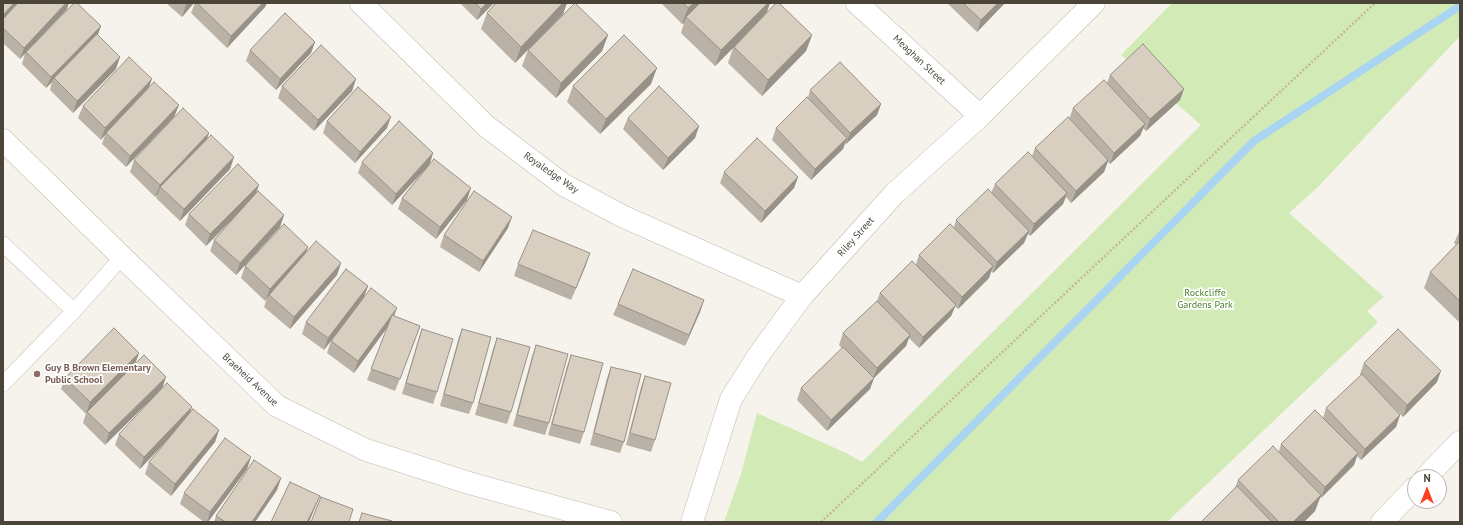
<!DOCTYPE html>
<html>
<head>
<meta charset="utf-8">
<style>
  body { margin:0 }
  #map { position:relative; width:1463px; height:525px; overflow:hidden; background:#f6f3ec; font-family:"PT Sans",sans-serif }
  canvas { display:block }
  .frame { position:absolute; inset:0; border:4px solid #4b4439; pointer-events:none }
  .north { position:absolute; left:1407px; top:469px; width:40px; height:40px; box-sizing:border-box; background:#fff; border:1px solid #b7b4b0; border-radius:50%; rotate:0deg; font-size:11px; font-weight:700; line-height:16px; text-align:center; color:#4b4439 }
  .north::after { content:''; display:block; margin:auto; width:14px; height:18px; background:#fc3f1d; clip-path:polygon(50% 0,100% 100%,50% 72%,0 100%) }
</style>
</head>
<body>
<div id="map">
<canvas width="1463" height="525"></canvas>
<div class="frame"></div>
<div class="north">N</div>
</div>
<script>
const g = document.querySelector('canvas').getContext('2d');
g.lineJoin = 'round';
function fill(path, color) { g.fillStyle = color; g.fill(path, 'evenodd'); }
const poly = rows => new Path2D(rows.map(r => 'M' + r).join(''));
function stroke(path, color, width, dash) { g.strokeStyle = color; g.lineWidth = width; g.lineCap = dash ? 'butt' : 'round'; g.setLineDash(dash || []); g.stroke(path); }
function write(font, color, halo, rows, align = 'center') {
  g.font = font + ' "PT Sans",sans-serif'; g.lineWidth = 3.5; g.setLineDash([]); g.textBaseline = 'middle'; g.strokeStyle = halo; g.fillStyle = color; for (const [text, x, y, turn = 0] of rows) {
    g.save(); g.translate(x, y); g.rotate((+turn || 0) * Math.PI / 180); g.textAlign = isNaN(turn) ? turn : align; if (halo) g.strokeText(text, 0, 0); g.fillText(text, 0, 0); g.restore();
  }
}
fill(poly([
  [1172,3,1460,3,1460,36,1318,187,1289,213,1384,297,1367,311,1378,322,1167,522,724,522,741,474,757,413,846,453,862,462,1201,125,1121,55]
]), '#d2eab5');
stroke(poly([
  [877,522,1254,141,1460,6]
]), '#a9d4f2', 8);
const service = poly([
  [3,244,74,311,122,257],
  [3,384,74,311]
]);
const minor = poly([
  [361,3,486,126,564,185,622,216,802,296],
  [857,3,980,116],
  [3,140,122,257,277,406,366,450,469,483,611,522],
  [1426,477,1460,442],
  [692,522,731,399,758,356,802,296,894,194,980,116,1094,3],
  [1382,522,1415,488]
]);
stroke(service, '#c2bbae', 16);
stroke(minor, '#c2bbae', 23);
stroke(poly([
  [821,522,1375,3]
]), '#c4b79f', 2.5, [2, 2]);
stroke(service, '#fff', 15);
stroke(minor, '#fff', 22);
fill(poly([
  [3,3,67,9,38,39,101,26,97,35,116,69,73,113,50,90,52,82,46,88,22,64,25,53,20,59,3,43],
  [166,3,194,3,182,17],
  [195,3,267,3,265,7,227,48,191,13],
  [460,3,494,3,477,20],
  [496,3,567,3,563,14,515,63,481,29,487,13],
  [661,3,770,3,766,13,812,35,806,51,762,96,728,63,733,48,715,66,681,33,684,23,682,24],
  [947,3,1005,3,977,32],
  [608,35,602,51,556,98,522,66,528,50],
  [315,42,311,53,276,90,246,61,250,50],
  [1110,75,1180,100,1146,131,1143,128,1140,136,1110,164,1108,162,1104,172,1071,203,1066,197,1063,204,1030,236,1028,234,1024,243,993,273,991,271,989,278,958,309,955,306,951,316,919,348,909,338,906,346,874,378,870,389,827,431,797,400,801,388,842,348,839,345,843,333,877,301,880,293,916,264,919,255,954,227,956,220,991,193,995,184,1032,156,1035,148,1069,119,1073,108,1107,83],
  [356,79,352,91,314,131,278,98,282,86],
  [651,84,600,134,567,102,573,86],
  [148,89,179,105,174,117,126,167,102,144,105,135,101,140,78,118,83,106],
  [810,90,881,104,877,115,846,144,845,143,843,149,811,180,772,140,776,128,808,98],
  [628,118,699,126,695,138,663,170,623,129],
  [327,121,387,128,355,163,323,133],
  [209,133,207,139,234,157,230,169,180,221,156,198,158,194,155,197,130,172,134,160],
  [433,153,430,164,467,200,436,239,398,209,402,198,425,169,392,205,358,173,362,162],
  [724,172,798,177,794,188,761,223,720,183],
  [255,194,284,215,280,227,236,275,210,251,214,240,242,209,206,246,185,225,189,214],
  [508,228,479,272,440,247,444,235],
  [1460,230,1460,323,1424,288,1430,272,1456,245,1454,243,1459,232],
  [306,252,341,263,337,275,290,329,264,307,267,298,265,301,241,278,245,266],
  [518,264,586,265,571,300,514,276],
  [368,286,364,297,324,350,302,334,306,322],
  [704,300,700,312,685,346,613,315,618,304],
  [394,316,416,338,395,391,367,380,388,327,354,373,327,353,331,341],
  [422,329,437,392,433,404,402,394,418,341],
  [462,329,473,403,469,414,440,406,458,340],
  [497,338,511,412,507,424,475,415,493,349],
  [536,345,549,423,545,435,513,426,532,356],
  [139,353,135,364,105,445,83,423,86,413,86,414,61,389,65,378],
  [571,355,584,432,580,444,548,435,567,366],
  [1364,363,1437,382,1403,417,1386,400,1400,415,1396,427,1361,460,1357,456,1354,465,1321,498,1320,498,1315,511,1304,522,1201,522,1235,488,1238,480,1279,451,1281,444,1323,418,1326,408,1361,375,1360,374],
  [611,367,624,442,620,453,590,445,607,378],
  [645,376,655,440,651,452,626,445,641,387],
  [190,413,219,430,215,442,171,496,145,474,149,462,169,438,140,469,115,445,119,434],
  [251,457,247,469,208,522,204,522,180,504,184,493],
  [281,478,277,490,255,522,214,522,216,516]
]), '#bab2a6');
fill(poly([
  [14,3,21,3,3,22,3,15],
  [66,3,69,3,67,9,20,59,24,48],
  [188,3,194,3,182,17,186,5],
  [263,3,267,3,265,7,227,48,231,36],
  [487,3,494,3,477,20,481,9],
  [563,3,567,3,563,14,515,63,521,47],
  [694,3,704,3,686,17,684,23,682,24,688,8],
  [768,3,770,3,766,15,715,66,721,50],
  [998,3,1005,3,977,32,981,20],
  [101,26,97,37,54,78,52,82,46,88,51,77],
  [608,35,602,51,556,98,561,83],
  [812,35,806,51,762,96,768,80],
  [315,42,311,53,276,90,280,79],
  [120,57,116,69,73,113,77,101],
  [657,68,651,84,600,134,606,119],
  [152,79,148,90,106,133,105,135,101,140,105,128],
  [356,79,352,91,314,131,318,120],
  [1184,89,1180,100,1146,131,1150,119],
  [881,104,877,115,846,144,850,133],
  [179,105,174,117,126,167,130,156],
  [391,117,387,128,355,163,360,152],
  [1145,124,1140,136,1110,164,1114,153],
  [699,126,695,138,663,170,668,158],
  [209,133,205,144,160,187,158,194,155,197,160,185],
  [847,138,843,149,811,180,815,169],
  [433,153,429,165,392,205,396,194],
  [234,157,230,169,180,221,184,209],
  [1108,160,1104,172,1071,203,1076,191],
  [798,177,794,188,761,223,765,211],
  [259,185,255,196,206,246,210,234],
  [471,188,467,200,436,239,440,227],
  [1067,193,1063,204,1030,236,1034,224],
  [284,215,280,227,236,275,240,263],
  [512,217,508,228,479,272,483,261],
  [1029,231,1024,243,993,273,997,262],
  [308,247,304,258,269,295,265,301,270,289],
  [590,253,586,265,571,300,576,288],
  [341,263,337,275,290,329,294,317],
  [993,266,989,278,958,309,962,297],
  [368,286,364,297,324,350,328,338],
  [704,300,700,312,685,346,689,335],
  [956,305,951,316,919,348,923,337],
  [397,308,393,319,354,373,358,361],
  [910,335,906,346,874,378,870,389,827,431,831,420,873,379,877,368],
  [139,353,135,364,87,412,86,414,90,402],
  [1441,371,1437,382,1403,417,1407,405],
  [166,377,162,389,105,445,109,433],
  [192,407,188,418,140,469,144,457],
  [1400,415,1396,427,1361,460,1365,449],
  [219,430,215,442,171,496,175,484],
  [1358,453,1354,465,1321,498,1325,487],
  [251,457,247,469,208,522,207,522,210,512],
  [281,478,277,490,255,522,252,522],
  [1321,495,1315,511,1304,522,1293,522],
  [320,496,315,508,309,522,307,522]
]), '#979187');
const building = poly([
  [3,3,14,3,3,15,3,3],
  [18,3,66,3,24,48,3,28,3,19,18,3],
  [74,3,77,3,101,26,51,77,26,52,74,3],
  [197,3,263,3,231,36,197,3],
  [475,3,487,3,481,9,475,3],
  [496,3,563,3,521,47,487,13,496,3],
  [575,3,608,35,561,83,528,50,575,3],
  [683,3,694,3,688,8,683,3],
  [700,3,768,3,721,50,686,17,700,3],
  [776,3,779,3,812,35,768,80,734,47,776,3],
  [963,3,998,3,981,20,963,3],
  [285,13,315,42,280,79,250,50,285,13],
  [97,34,120,57,77,101,54,78,97,34],
  [624,35,657,68,606,119,573,86,624,35],
  [1143,44,1184,89,1150,119,1110,75,1143,44],
  [321,45,356,79,318,120,282,86,321,45],
  [129,57,152,79,105,128,83,106,129,57],
  [840,62,881,104,850,133,810,90,840,62],
  [1104,80,1145,124,1114,153,1073,108,1104,80],
  [154,82,179,105,130,156,106,133,154,82],
  [659,86,699,126,668,158,628,118,659,86],
  [358,87,391,117,360,152,327,121,358,87],
  [807,97,847,138,815,169,776,128,807,97],
  [183,108,209,133,160,185,134,160,183,108],
  [1068,117,1108,160,1076,191,1035,148,1068,117],
  [399,121,433,153,396,194,362,162,399,121],
  [211,135,234,157,184,209,160,187,211,135],
  [757,138,798,177,765,211,724,172,757,138],
  [1028,152,1067,193,1034,224,995,184,1028,152],
  [434,159,471,188,440,227,402,198,434,159],
  [238,164,259,185,210,234,189,214,238,164],
  [988,189,1029,231,997,262,956,220,988,189],
  [258,191,284,215,240,263,214,240,258,191],
  [474,191,512,217,483,261,444,235,474,191],
  [284,224,308,247,270,289,245,266,284,224],
  [950,224,993,266,962,297,919,255,950,224],
  [533,230,590,253,576,288,518,264,533,230],
  [316,241,341,263,294,317,269,295,316,241],
  [1460,241,1460,301,1430,272,1460,241],
  [912,261,956,305,923,337,880,293,912,261],
  [346,269,368,286,328,338,306,322,346,269],
  [633,269,704,300,689,335,618,304,633,269],
  [371,288,397,308,358,361,331,341,371,288],
  [877,301,910,335,877,368,843,333,877,301],
  [392,315,420,326,400,379,371,369,392,315],
  [114,328,139,353,90,402,65,378,114,328],
  [422,329,453,339,437,392,406,383,422,329],
  [462,329,491,337,473,403,444,394,462,329],
  [1398,329,1441,371,1407,405,1364,363,1398,329],
  [497,338,530,347,511,412,479,403,497,338],
  [536,345,568,354,549,423,517,415,536,345],
  [843,347,874,378,831,420,801,388,843,347],
  [144,355,166,377,109,433,87,412,144,355],
  [571,355,603,363,584,432,552,424,571,355],
  [611,367,641,374,624,442,594,433,611,367],
  [1362,374,1400,415,1365,449,1326,408,1362,374],
  [645,376,671,383,655,440,630,433,645,376],
  [167,383,192,407,144,457,119,434,167,383],
  [193,409,219,430,175,484,149,462,193,409],
  [1315,410,1358,453,1325,487,1281,444,1315,410],
  [225,438,251,457,210,512,184,493,225,438],
  [1273,446,1321,495,1293,522,1279,522,1238,480,1273,446],
  [254,460,281,478,252,522,226,522,216,516,254,460],
  [290,482,320,496,307,522,271,522,290,482],
  [1237,486,1272,522,1201,522,1237,486],
  [321,497,353,509,349,522,311,522,321,497],
  [362,513,392,521,392,522,359,522,362,513]
]);
fill(building, '#d8cfc1');
stroke(building, '#979187', 1);
for (const [x, y, r, color] of [
  [37,374,4,"#8d6e63"]
]) { const dot = new Path2D(); dot.arc(x, y, r, 0, 2 * Math.PI); g.fillStyle = color; g.fill(dot); stroke(dot, '#fff', 1.5); }
write('10px', '#4b4439', '#fff', [
  ["Meaghan Street",919,60,43],
  ["Royaledge Way",551,173,35],
  ["Riley Street",856,237,-48],
  ["Braeheid Avenue",250,380,43]
]);
write('10px', '#4a7f2a', '#fff', [
  ["Rockcliffe",1205,293],
  ["Gardens Park",1205,305]
]);
write('bold 10px', '#785e54', '#fff', [
  ["Guy B Brown Elementary",45,368],
  ["Public School",45,380]
], 'left');
</script>
</body>
</html>
